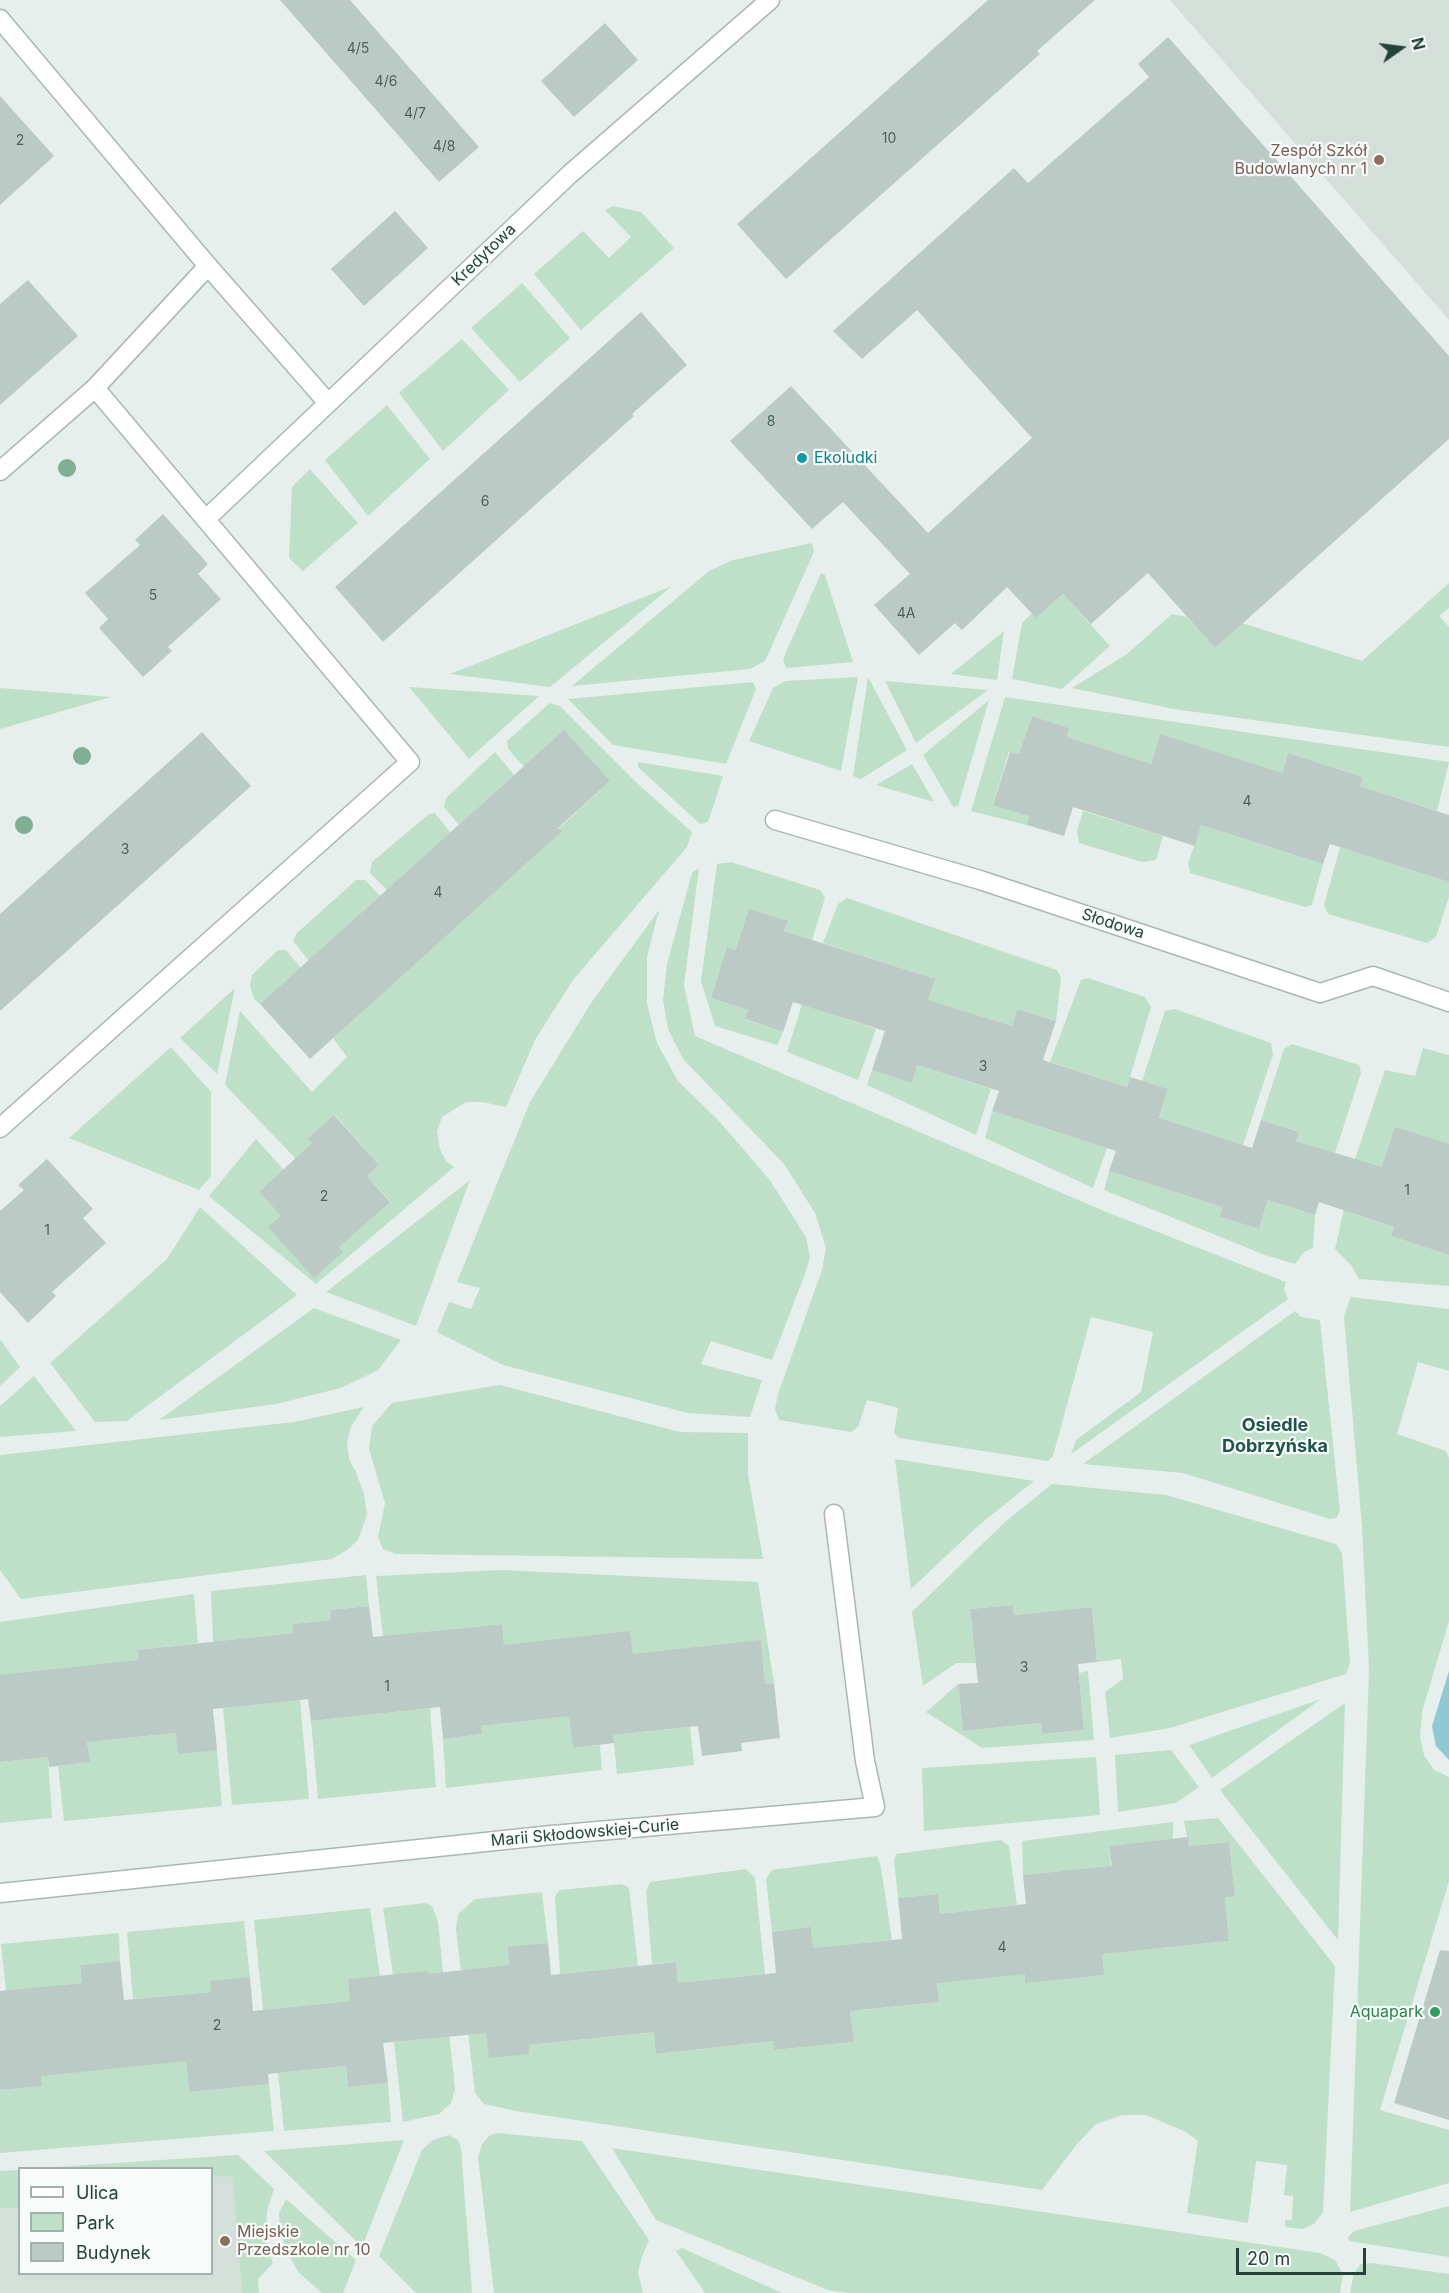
<!DOCTYPE html>
<html>
<head>
<meta charset="utf-8">
<style>
  body { margin:0 }
  #map { position:relative; width:1449px; height:2293px; overflow:hidden; background:#e6efeb; font-family:Inter,sans-serif }
  canvas { display:block }
  .legend { position:absolute; left:18px; top:2167px; width:195px; height:108px; box-sizing:border-box; background:#f7fbf9; border:2px solid #a3b1ad; margin:0; padding:8px 10px; list-style:none; font-size:18px; color:#24423a }
  .legend li { display:flex; align-items:center; gap:12px; height:30px }
  .legend b { width:30px; border:2px solid #a3b1ad }
  .north { position:absolute; left:1371px; top:18px; width:60px; height:60px; -webkit-text-stroke:4px #f7fbf9; paint-order:stroke; rotate:76deg; font-size:16px; font-weight:700; line-height:24px; text-align:center; color:#24423a }
  .north::after { content:''; display:block; margin:auto; width:21px; height:27px; background:#24423a; clip-path:polygon(50% 0,100% 100%,50% 72%,0 100%) }
  .scale { position:absolute; left:1236px; top:2248px; width:130px; height:27px; box-sizing:border-box; border:3px solid #24423a; border-top:0; padding-left:8px; font-size:18px; line-height:21px; white-space:nowrap; color:#24423a; -webkit-text-stroke:4px #f7fbf9; paint-order:stroke }
</style>
</head>
<body>
<div id="map">
<canvas width="1449" height="2293"></canvas>
<ul class="legend">
<li><b style="height:8px;background:#fff"></b>Ulica</li>
<li><b style="height:16px;background:#bfe0c8"></b>Park</li>
<li><b style="height:16px;background:#bbcac4"></b>Budynek</li>
</ul>
<div class="north">N</div>
<div class="scale">20 m</div>
</div>
<script>
const g = document.querySelector('canvas').getContext('2d');
g.lineJoin = 'round';
function fill(path, color) { g.fillStyle = color; g.fill(path, 'evenodd'); }
const poly = rows => new Path2D(rows.map(r => 'M' + r).join(''));
function stroke(path, color, width, dash) { g.strokeStyle = color; g.lineWidth = width; g.lineCap = dash ? 'butt' : 'round'; g.setLineDash(dash || []); g.stroke(path); }
function write(font, color, halo, rows, align = 'center') {
  g.font = font + ' Inter,sans-serif'; g.lineWidth = 4.5; g.setLineDash([]); g.textBaseline = 'middle'; g.strokeStyle = halo; g.fillStyle = color; for (const [text, x, y, turn = 0] of rows) {
    g.save(); g.translate(x, y); g.rotate((+turn || 0) * Math.PI / 180); g.textAlign = isNaN(turn) ? turn : align; if (halo) g.strokeText(text, 0, 0); g.fillText(text, 0, 0); g.restore();
  }
}
fill(poly([
  [1170,0,1449,0,1449,320],
  [232,2175,242,2293,0,2293,0,2208,19,2208,20,2274,212,2274,212,2177]
]), '#d4dfda');
fill(poly([
  [613,206,641,212,674,248,581,330,534,274,583,231,609,258,631,237,605,210],
  [522,283,570,338,520,382,471,328],
  [462,339,509,390,443,451,399,393],
  [387,405,430,459,368,516,325,460],
  [310,469,358,523,303,571,289,558,292,487],
  [812,543,814,552,765,661,750,669,572,686,709,571,733,560],
  [821,573,825,575,853,662,786,668,783,659],
  [1449,583,1449,608,1439,616,1449,627,1449,747,1174,709,1072,688,1127,654,1172,614,1187,617,1215,648,1242,623,1362,661],
  [672,586,550,687,450,674],
  [1063,594,1110,646,1062,689,1012,679,1022,623,1032,613,1036,618],
  [1004,631,997,680,951,674],
  [858,677,841,771,749,741,773,688,786,681],
  [868,677,907,750,861,779,853,776],
  [885,681,988,690,916,743],
  [753,682,756,689,726,764,613,745,568,699],
  [409,687,539,696,469,759],
  [0,688,111,697,0,729],
  [1005,697,1449,762,1437,811,1360,786,1363,777,1288,753,1275,794,1160,735,1147,775,1141,761,1067,737,1069,728,1032,716,1019,754,1009,752,993,804,1029,816,1027,825,971,811],
  [989,700,958,806,953,807,923,755],
  [550,703,560,706,638,784,692,832,687,847,573,980,535,1040,506,1107,482,1102,466,1102,442,1117,437,1132,440,1149,446,1161,454,1167,316,1284,209,1196,256,1139,284,1170,259,1192,281,1216,343,1252,339,1247,390,1201,367,1176,379,1165,335,1115,308,1138,312,1144,296,1159,225,1085,240,1011,312,1092,347,1057,333,1038,610,781,524,767,508,749,507,741],
  [495,752,514,775,459,825,444,807,446,798],
  [638,762,723,776,708,822,700,824,638,767],
  [912,764,934,802,876,785],
  [1083,811,1163,836,1156,860,1142,862,1079,843,1077,831],
  [435,813,451,833,387,890,370,873,372,862,429,814],
  [1205,814,1213,829,1323,864,1312,905,1305,907,1190,873,1188,863],
  [1340,847,1449,882,1449,897,1436,937,1427,943,1328,914,1324,905],
  [731,862,820,890,825,898,812,940,784,931,788,922,736,950,727,948,711,998,748,1010,746,1020,783,1032,777,1045,715,1026,701,981,717,864],
  [699,868,684,985,695,1036,1104,1211,1286,1282,1284,1289,1288,1299,1071,1454,1076,1440,1141,1392,1153,1332,1091,1317,1053,1456,1048,1461,899,1438,894,1433,898,1408,867,1400,858,1427,851,1432,779,1420,775,1409,778,1394,822,1270,826,1248,815,1213,784,1164,683,1059,668,1029,663,1000,667,964,692,873],
  [356,880,365,880,380,896,309,961,293,941,297,933],
  [847,898,1057,970,1061,978,1056,1021,1017,1009,1012,1026,937,1003,925,1010,934,979,823,943,838,904],
  [659,910,647,957,647,1004,657,1043,678,1081,719,1121,769,1179,806,1237,810,1257,805,1274,772,1360,711,1341,701,1364,762,1380,750,1417,688,1413,503,1365,437,1332,449,1302,471,1309,480,1288,457,1282,530,1102,591,1003],
  [278,950,286,950,301,968,260,1004,254,999,250,987,252,975],
  [1088,978,1145,997,1151,1007,1127,1087,1050,1062,1081,980],
  [235,988,217,1074,180,1038],
  [802,1004,876,1029,858,1080,787,1052],
  [1175,1009,1271,1043,1273,1054,1243,1145,1156,1130,1168,1089,1142,1081,1165,1011],
  [1292,1044,1359,1065,1361,1073,1335,1153,1296,1141,1299,1132,1261,1120,1284,1049],
  [171,1047,211,1092,211,1176,199,1190,69,1138],
  [1423,1048,1449,1055,1449,1144,1382,1167,1373,1164,1357,1215,1394,1227,1391,1236,1449,1255,1449,1286,1359,1279,1351,1265,1335,1249,1355,1159,1385,1070,1415,1076],
  [917,1065,991,1089,976,1135,867,1085,872,1070,911,1082],
  [992,1111,1107,1148,1093,1188,985,1138],
  [1109,1171,1222,1207,1220,1217,1259,1229,1272,1188,1277,1203,1315,1215,1313,1248,1304,1252,1295,1264,1265,1255,1104,1190],
  [470,1180,416,1326,326,1292],
  [200,1207,297,1295,127,1421,95,1422,50,1363,167,1259],
  [1351,1297,1449,1309,1449,1371,1418,1362,1397,1434,1446,1451,1449,1458,1449,1621,1422,1712,1420,1737,1424,1755,1434,1770,1449,1777,1449,1881,1380,2110,1449,2130,1449,2183,1350,2212,1369,1669,1362,1527,1344,1316],
  [314,1308,401,1340,378,1370,341,1388,276,1404,159,1420],
  [1295,1311,1301,1317,1320,1320,1340,1511,1336,1518,1330,1519,1183,1473,1083,1464],
  [0,1339,20,1367,0,1386],
  [34,1376,76,1431,0,1437,0,1406],
  [500,1385,680,1432,748,1433,748,1474,763,1559,396,1554,383,1549,378,1537,385,1503,369,1449,372,1426,392,1403],
  [364,1407,351,1427,347,1442,349,1459,356,1472,364,1494,367,1515,358,1540,347,1550,332,1559,21,1599,0,1570,0,1455,294,1422],
  [895,1459,1034,1481,978,1526,911,1589],
  [1052,1484,1166,1495,1336,1544,1342,1553,1350,1663,1346,1674,1170,1728,1110,1738,1105,1692,1123,1679,1121,1659,1097,1662,1092,1607,1014,1615,1013,1605,970,1609,976,1663,956,1663,923,1686,912,1612,1005,1522],
  [501,1570,758,1582,774,1683,765,1684,761,1641,635,1676,630,1631,507,1667,501,1624,422,1632,384,1646,376,1576],
  [366,1575,369,1606,330,1610,331,1620,292,1624,293,1633,213,1642,211,1591],
  [194,1594,198,1643,139,1650,142,1684,0,1675,0,1622],
  [1088,1671,1094,1740,982,1748,926,1712,958,1684,963,1731,1041,1723,1042,1734,1084,1730,1079,1673],
  [300,1699,309,1799,232,1805,223,1708],
  [1321,1699,1212,1778,1189,1745],
  [1345,1703,1338,1940,1220,1790],
  [568,1705,573,1748,600,1745,602,1770,446,1788,443,1739,482,1734,481,1726,559,1717],
  [430,1708,436,1787,318,1799,311,1721],
  [690,1727,694,1765,617,1774,613,1735],
  [95,1729,97,1741,176,1733,217,1750,222,1806,64,1821,58,1766,89,1762,86,1730],
  [1171,1750,1199,1787,1176,1803,1118,1812,1115,1755],
  [48,1757,52,1818,0,1823,0,1762],
  [1096,1757,1100,1815,924,1831,922,1768],
  [1218,1818,1335,1966,1323,2212,1314,2224,1303,2229,1285,2227,1285,2220,1292,2220,1293,2196,1284,2195,1287,2165,1256,2161,1248,2223,1187,2213,1198,2141,1186,2132,1146,2115,1122,2115,1096,2124,1077,2144,1042,2190,516,2111,484,2104,475,2093,456,1929,458,1914,475,1899,542,1892,548,1943,507,1948,509,1965,529,2054,529,2045,645,2033,653,2020,657,2054,773,2041,774,2050,853,2042,849,2000,859,1999,861,2010,939,2002,936,1970,1025,1974,1025,1982,1100,1931,1151,1949,1229,1941,1225,1898,1235,1896,1229,1842,1189,1846,1184,1821],
  [1173,1822,1173,1839,1109,1846,1114,1889,1063,1871,1023,1875,1022,1841],
  [1001,1840,1009,1846,1017,1905,940,1914,938,1894,898,1898,894,1861,896,1854],
  [877,1856,881,1867,892,1940,813,1948,811,1928,772,1932,766,1879,772,1870],
  [746,1869,755,1878,765,1974,689,1982,679,1995,676,1962,652,1964,646,1891,650,1882],
  [622,1884,629,1888,638,1966,560,1974,555,1896,560,1890],
  [425,1903,432,1906,438,1921,455,2090,451,2103,439,2114,403,2122,394,2042,434,2038,393,1975,383,1908],
  [370,1908,380,1976,348,1979,352,2014,340,2002,263,2010,254,1920],
  [244,1921,250,1977,211,1992,133,1999,127,1932],
  [119,1933,120,1961,80,1965,82,1983,6,1991,1,1944],
  [38,2042,185,2048,189,2092,269,2084,274,2131,0,2153,0,2090,42,2086],
  [346,2066,348,2087,388,2083,391,2122,284,2131,278,2073],
  [497,2133,582,2141,649,2240,642,2257,638,2272,643,2293,494,2293,478,2157,482,2144,490,2135],
  [449,2135,458,2140,461,2148,472,2293,416,2293,379,2256,422,2150,433,2140],
  [404,2140,362,2247,264,2151,403,2140],
  [612,2148,1320,2253,1335,2260,1343,2274,1340,2293,850,2293,828,2290,656,2220],
  [238,2155,274,2189,267,2211,266,2229,267,2247,273,2263,258,2279,259,2293,242,2293,232,2176,212,2177,212,2168,40,2168],
  [19,2170,19,2208,0,2208,0,2171],
  [286,2199,356,2260,343,2293,322,2293,299,2273,288,2254,280,2232,279,2213],
  [1449,2206,1449,2257,1349,2241,1348,2237,1354,2231],
  [682,2248,782,2293,705,2293,676,2251],
  [1372,2263,1449,2274,1449,2293,1350,2293,1354,2273,1361,2264]
]), '#bfe0c8');
fill(poly([
  [1449,1671,1449,1760,1436,1746,1432,1726]
]), '#8ec9d4');
fill(poly([
  [280,0,350,0,479,147,439,182],
  [988,0,1095,0,1037,51,1040,54,786,279,737,224],
  [605,23,638,60,574,117,541,81],
  [1168,37,1449,356,1449,439,1215,648,1148,573,1091,624,1063,594,1036,618,1007,587,962,630,955,623,919,655,874,605,910,574,843,502,812,529,730,441,791,386,928,533,1032,438,917,310,862,359,833,331,1014,168,1028,183,1149,77,1138,64],
  [0,96,54,156,0,205],
  [395,211,428,248,364,306,331,269],
  [28,280,78,336,0,405,0,304],
  [641,312,687,365,632,414,634,416,383,642,335,587],
  [163,514,208,564,198,574,221,599,168,647,172,651,143,677,99,628,108,619,85,593,140,545,135,540],
  [1032,716,1069,728,1067,737,1151,764,1160,734,1282,773,1288,753,1363,777,1360,786,1449,815,1449,882,1330,844,1323,864,1201,825,1195,846,1073,807,1064,836,1027,825,1029,816,993,805,1010,752,1019,754],
  [564,730,610,781,558,828,562,831,310,1059,260,1004],
  [202,732,251,786,0,1011,0,914],
  [749,909,788,921,784,931,935,979,928,1000,1012,1026,1017,1009,1056,1021,1043,1060,1127,1087,1130,1077,1168,1089,1159,1118,1252,1148,1261,1120,1299,1132,1296,1141,1382,1167,1395,1127,1449,1144,1449,1255,1391,1236,1394,1227,1319,1202,1315,1215,1268,1200,1259,1229,1220,1217,1222,1207,1109,1171,1116,1151,992,1111,999,1091,917,1065,912,1083,872,1070,885,1031,793,1002,783,1032,745,1019,748,1010,711,998,727,947,736,950],
  [334,1115,379,1165,367,1176,390,1202,339,1247,343,1252,314,1278,268,1227,281,1216,259,1192,312,1143,307,1139],
  [47,1159,93,1209,83,1218,106,1243,52,1292,56,1296,28,1323,0,1292,0,1211,24,1190,18,1185],
  [1013,1605,1014,1615,1092,1607,1097,1662,1078,1664,1084,1730,1042,1734,1041,1723,963,1731,958,1684,978,1683,970,1609],
  [369,1606,373,1637,502,1624,504,1645,630,1631,633,1654,761,1640,765,1684,774,1683,780,1738,741,1743,742,1751,702,1756,698,1726,613,1735,614,1743,573,1748,569,1716,481,1726,482,1734,443,1739,440,1707,311,1721,308,1699,213,1709,217,1750,178,1754,176,1733,87,1742,90,1762,49,1767,48,1757,0,1762,0,1675,139,1660,138,1650,293,1633,292,1624,331,1620,330,1610],
  [1188,1837,1189,1846,1229,1842,1235,1896,1225,1898,1229,1941,1102,1954,1104,1975,1025,1983,1025,1974,937,1983,939,2002,850,2011,854,2042,774,2050,773,2041,656,2054,654,2032,529,2045,529,2054,489,2058,486,2033,383,2043,388,2083,348,2087,346,2066,268,2074,269,2084,189,2092,186,2061,41,2076,42,2086,0,2090,0,1991,82,1983,80,1965,120,1961,124,2000,211,1992,210,1981,250,1977,253,2011,350,2001,348,1979,428,1971,428,1974,509,1965,507,1947,548,1943,551,1975,676,1962,678,1983,776,1973,772,1932,811,1927,813,1948,902,1939,898,1898,938,1894,940,1914,1026,1904,1023,1875,1112,1866,1109,1846],
  [1440,1950,1449,1951,1449,2120,1394,2103]
]), '#bbcac4');
const service = poly([
  [0,471,95,388]
]);
const minor = poly([
  [0,19,208,266,95,388,410,762,0,1128],
  [208,266,328,403],
  [206,519,570,174,770,0],
  [775,820,980,880,1320,993,1373,976,1449,1002],
  [0,1893,552,1835,875,1807,865,1761,834,1514]
]);
stroke(service, '#a8b8b2', 21);
stroke(minor, '#a8b8b2', 21);
stroke(service, '#fff', 18);
stroke(minor, '#fff', 18);
g.fillStyle = '#80af93';
for (const [x, y] of [
  [67,468],
  [82,756],
  [24,825]
]) { g.beginPath(); g.arc(x, y, 9, 0, 2 * Math.PI); g.fill(); }
for (const [x, y, r, color] of [
  [1379,160,6,"#8d6e63"],
  [802,458,6,"#0f9aa8"],
  [1435,2012,6,"#2e9e5b"],
  [225,2241,6,"#8d6e63"]
]) { const dot = new Path2D(); dot.arc(x, y, r, 0, 2 * Math.PI); g.fillStyle = color; g.fill(dot); stroke(dot, '#f7fbf9', 2); }
write('14px', '#4a645c', null, [
  ["4/5",358,49],
  ["4/6",386,82],
  ["4/7",415,114],
  ["10",889,139],
  ["2",20,141],
  ["4/8",444,147],
  ["8",771,422],
  ["6",485,502],
  ["5",153,596],
  ["4A",906,614],
  ["4",1247,802],
  ["3",125,850],
  ["4",438,893],
  ["3",983,1067],
  ["1",1407,1191],
  ["2",324,1197],
  ["1",47,1231],
  ["3",1024,1668],
  ["1",387,1687],
  ["4",1002,1948],
  ["2",217,2026]
]);
write('16px', '#785e54', '#f7fbf9', [
  ["Zespół Szkół",1367,151],
  ["Budowlanych nr 1",1367,169],
  ["Miejskie",237,2232,"left"],
  ["Przedszkole nr 10",237,2250,"left"]
], 'right');
write('16px', '#24423a', '#f7fbf9', [
  ["Kredytowa",484,255,-44],
  ["Słodowa",1113,924,18],
  ["Marii Skłodowskiej-Curie",585,1833,-5]
]);
write('16px', '#0d838f', '#f7fbf9', [
  ["Ekoludki",814,458]
], 'left');
write('16px', '#27864d', '#f7fbf9', [
  ["Aquapark",1423,2012]
], 'right');
write('bold 18px', '#1f5548', '#f7fbf9', [
  ["Osiedle",1275,1426],
  ["Dobrzyńska",1275,1447]
]);
</script>
</body>
</html>
